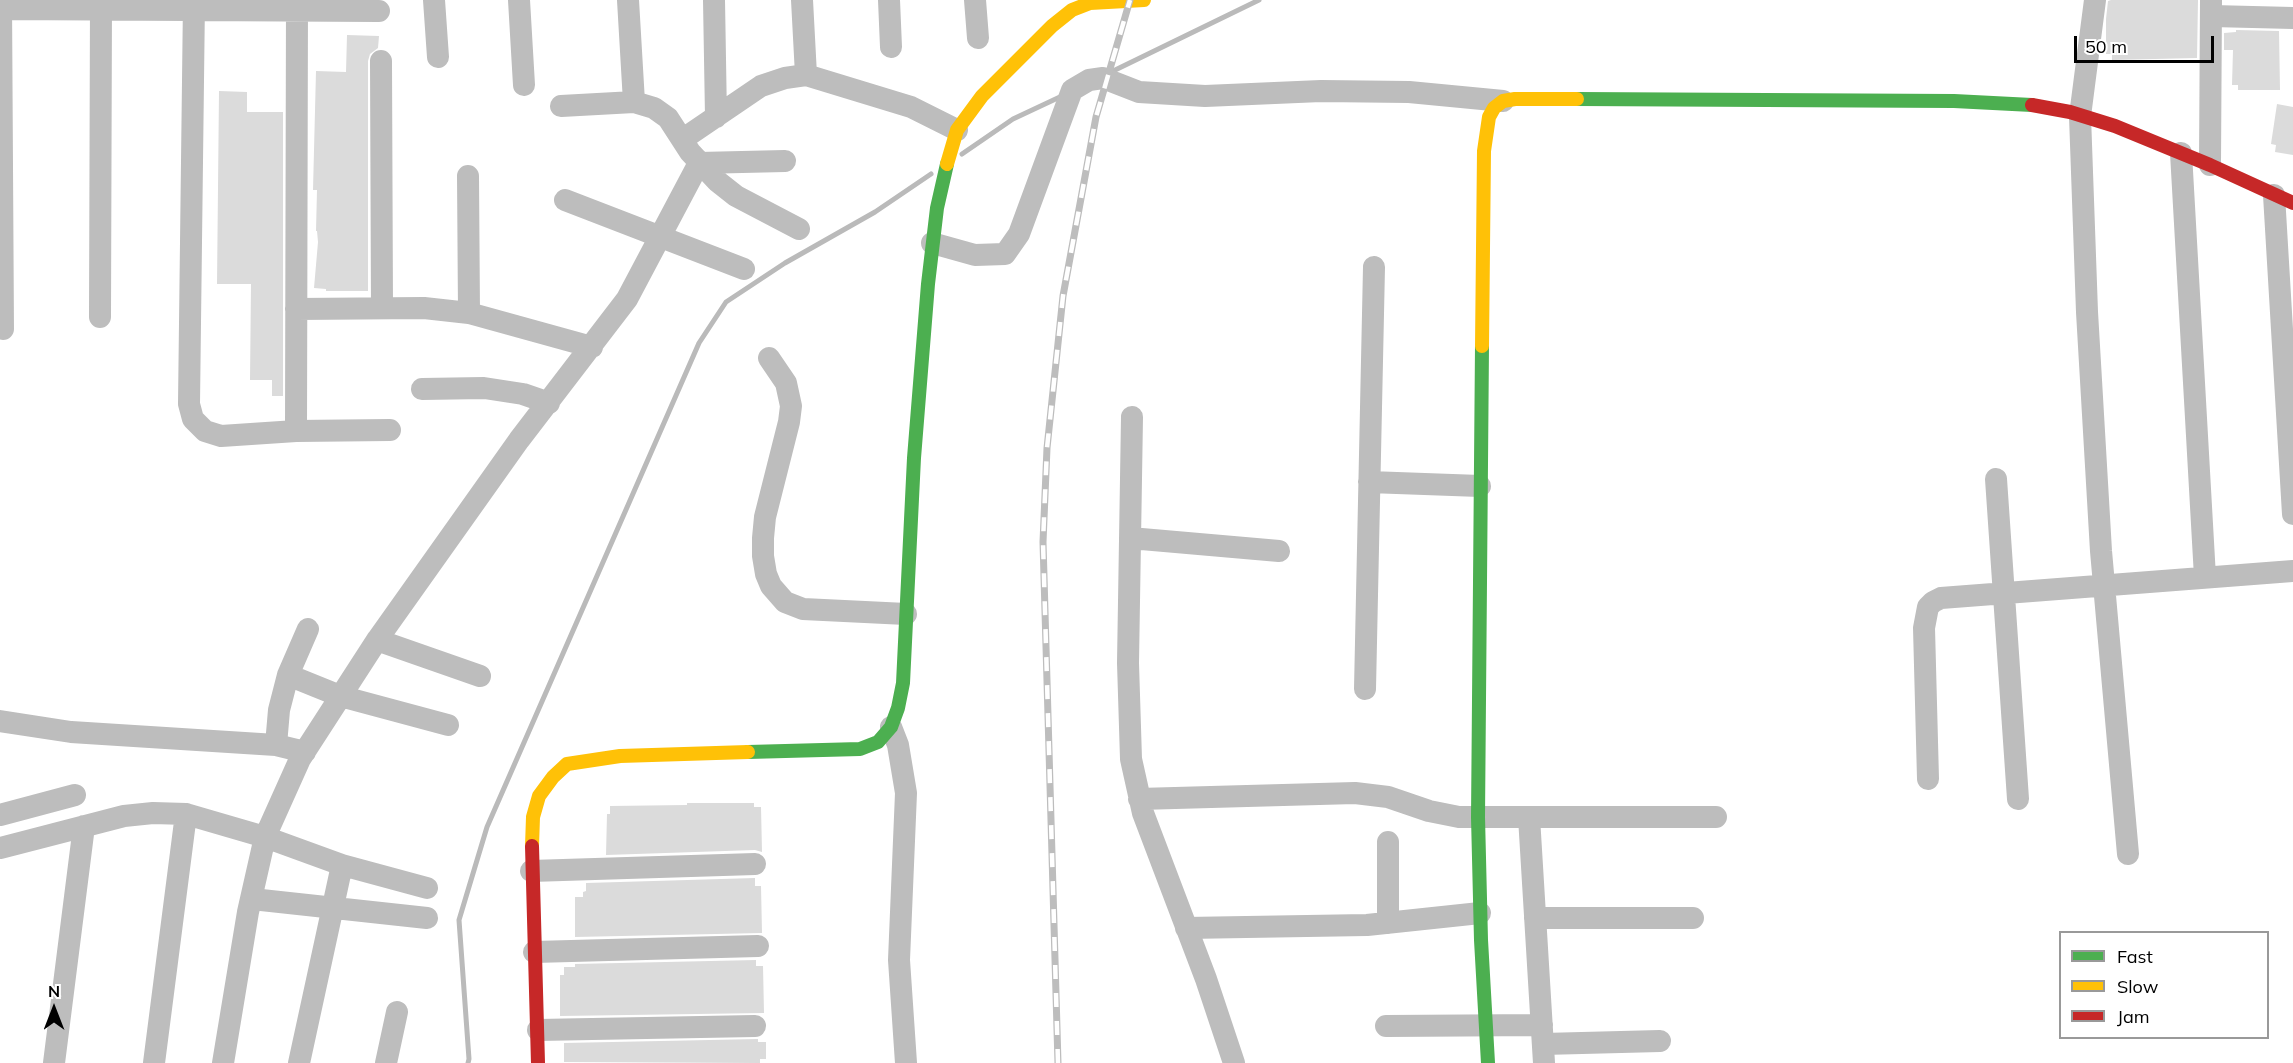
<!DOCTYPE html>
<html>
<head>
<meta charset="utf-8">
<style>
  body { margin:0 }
  #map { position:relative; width:2293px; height:1063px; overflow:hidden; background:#fff; font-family:Mulish,sans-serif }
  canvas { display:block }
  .legend { position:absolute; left:2059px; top:931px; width:210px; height:108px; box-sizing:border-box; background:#fff; border:2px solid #999; margin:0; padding:8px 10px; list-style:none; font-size:18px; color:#000 }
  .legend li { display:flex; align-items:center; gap:12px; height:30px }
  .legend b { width:30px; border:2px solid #999 }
  .north { position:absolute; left:24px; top:979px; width:60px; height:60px; -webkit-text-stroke:4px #fff; paint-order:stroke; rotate:0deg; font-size:16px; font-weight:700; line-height:24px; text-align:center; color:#000 }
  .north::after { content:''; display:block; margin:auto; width:21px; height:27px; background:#000; clip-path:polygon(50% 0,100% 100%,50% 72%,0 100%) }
  .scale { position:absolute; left:2074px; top:36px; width:140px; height:27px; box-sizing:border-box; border:3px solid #000; border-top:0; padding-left:8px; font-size:18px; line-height:21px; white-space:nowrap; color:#000; -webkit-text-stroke:4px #fff; paint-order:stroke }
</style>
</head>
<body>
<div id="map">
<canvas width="2293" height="1063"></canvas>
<ul class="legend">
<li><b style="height:8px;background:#4caf50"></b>Fast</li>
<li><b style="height:8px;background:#ffc107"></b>Slow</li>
<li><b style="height:8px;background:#c62828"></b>Jam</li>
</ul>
<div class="north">N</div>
<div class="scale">50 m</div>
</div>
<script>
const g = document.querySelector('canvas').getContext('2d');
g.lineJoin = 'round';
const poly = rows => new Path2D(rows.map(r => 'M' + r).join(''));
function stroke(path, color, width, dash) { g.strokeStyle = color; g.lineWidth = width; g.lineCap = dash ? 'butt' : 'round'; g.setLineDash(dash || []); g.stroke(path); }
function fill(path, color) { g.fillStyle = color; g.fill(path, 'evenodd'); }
stroke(poly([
  [1109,73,1259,0],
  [962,154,1013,119,1062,96],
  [468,1063,469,1059,459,920,487,827,699,343,726,302,785,263,875,212,931,174]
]), '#bababa', 5);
fill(poly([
  [2111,0,2198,0,2197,58,2112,60,2112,54,2106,54,2106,19,2108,1],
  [2236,30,2279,31,2280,90,2238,90,2238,85,2232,85,2233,50,2224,50,2224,33,2236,32],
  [347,35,379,36,378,48,370,54,368,61,368,291,326,291,326,289,314,288,318,242,317,231,316,231,317,190,313,190,316,71,346,72],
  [219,91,247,92,247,112,283,112,283,396,272,396,272,380,250,380,251,284,217,284],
  [2277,104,2293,107,2293,155,2275,152,2276,145,2271,144],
  [687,803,754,803,754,807,761,807,762,852,755,850,606,855,607,814,610,814,610,806,687,805],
  [755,878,755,886,761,886,762,933,575,937,575,897,583,897,583,892,586,891,586,883],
  [756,960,756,966,763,966,764,1013,560,1016,560,975,564,975,564,967,575,967,575,964],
  [758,1039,758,1042,766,1042,766,1059,760,1059,760,1063,564,1062,564,1043]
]), '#dbdbdb');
stroke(poly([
  [1,0,3,329],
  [194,0,189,404,193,419,205,431,221,436,296,431,390,430],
  [434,0,438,57],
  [519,0,524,85],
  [628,0,634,102],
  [714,0,716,117],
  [802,0,806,75],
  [889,0,891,47],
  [975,0,978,38],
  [2095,0,2080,116,2087,312,2101,551,2128,854],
  [0,9,379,11],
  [2212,16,2293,18],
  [381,61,382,308],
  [561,106,634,102,654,108,668,118,690,152,717,181,736,196,799,229],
  [683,139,761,86,785,78,806,75,911,107,957,130],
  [2181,153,2205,577],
  [2210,165,2211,0],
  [468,176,469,313],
  [2274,195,2293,514],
  [565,200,744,269],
  [932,243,975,255,1005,254,1019,234,1072,90,1089,80,1103,78,1139,92,1205,96,1321,91,1409,92,1503,101],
  [296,309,424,308,469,313,592,347],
  [100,317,101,0],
  [769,358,786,383,791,406,789,422,765,517,763,538,763,556,766,574,771,586,785,602,803,609,906,614],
  [422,389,484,388,523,394,549,403],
  [1132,417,1128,663,1131,759,1143,813,1206,979,1234,1063],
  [296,431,297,0],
  [1996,479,2018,799],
  [1369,482,1480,486],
  [1130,538,1279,551],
  [377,640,480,676],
  [288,675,340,696,448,725],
  [1365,689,1374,267],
  [0,721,71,732,276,745,305,752],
  [891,727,898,745,906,793,899,960,906,1063],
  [276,745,279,710,288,675,308,629],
  [1928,779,1924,628,1928,607,1933,602,1941,598,2293,571],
  [1139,799,1355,793,1388,797,1429,811,1459,817,1716,817],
  [0,815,75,795],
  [1529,817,1544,1063],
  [1388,842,1388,923],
  [0,848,124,816,153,813,186,814,265,837,342,865,427,888],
  [531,871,755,864],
  [252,899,427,918],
  [1535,918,1693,918],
  [1186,928,1367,925,1480,913],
  [534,952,758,946],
  [1386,1026,1542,1025],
  [538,1030,755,1026],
  [1543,1044,1660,1041],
  [54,1063,84,826],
  [154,1063,186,814],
  [223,1063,248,912,265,837,300,759,377,640,519,440,627,299,699,163,785,161],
  [299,1063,342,865],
  [386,1063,397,1012]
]), '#bdbdbd', 22);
stroke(poly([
  [1577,99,1954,101,2032,105],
  [1482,346,1478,817,1481,940,1488,1063],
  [748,752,860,749,878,742,891,727,898,708,903,683,914,458,928,284,937,208,947,164]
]), '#4caf50', 14);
stroke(poly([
  [947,164,957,130,982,96,1052,26,1072,10,1090,3,1144,0],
  [1482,346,1484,151,1489,117,1494,108,1503,101,1515,99,1577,99],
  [532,846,533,817,539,796,553,777,567,764,620,756,748,752]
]), '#ffc107', 14);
stroke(poly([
  [2032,105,2070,112,2115,126,2210,165,2293,203],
  [532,846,538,1063]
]), '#c62828', 14);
const rail = poly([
  [1058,1063,1043,542,1047,448,1063,296,1096,117,1130,0]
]);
stroke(rail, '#bdbdbd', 7);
stroke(rail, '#fff', 4.5, [14]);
</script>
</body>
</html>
